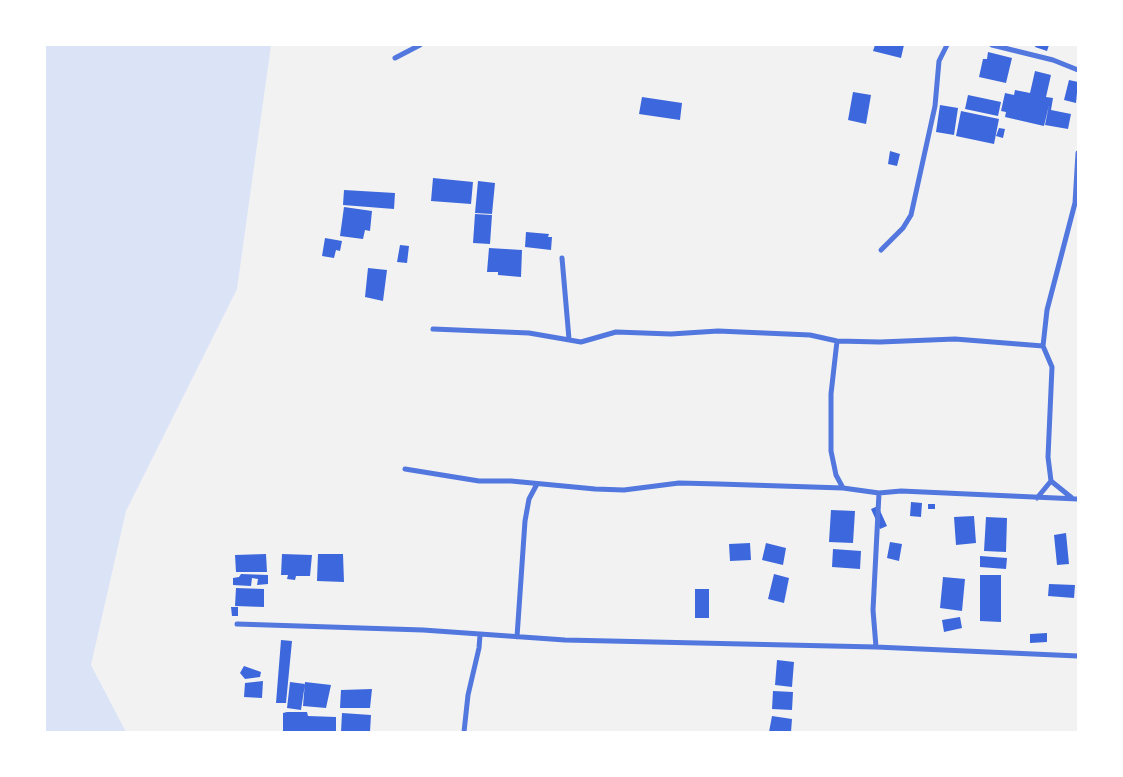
<!DOCTYPE html>
<html>
<head>
<meta charset="utf-8">
<style>
  body { margin:0 }
  #map { position:relative; width:1123px; height:777px; overflow:hidden; background:#f2f2f2; font-family:Karla,sans-serif }
  canvas { display:block }
  .frame { position:absolute; inset:0; border:46px solid #fff; pointer-events:none }
</style>
</head>
<body>
<div id="map">
<canvas width="1123" height="777"></canvas>
<div class="frame"></div>
</div>
<script>
const g = document.querySelector('canvas').getContext('2d');
g.lineJoin = 'round';
function fill(path, color) { g.fillStyle = color; g.fill(path, 'evenodd'); }
const poly = rows => new Path2D(rows.map(r => 'M' + r).join(''));
function stroke(path, color, width, dash) { g.strokeStyle = color; g.lineWidth = width; g.lineCap = dash ? 'butt' : 'round'; g.setLineDash(dash || []); g.stroke(path); }
fill(poly([
  [45,45,271,45,237,289,126,511,91,665,126,732,45,732]
]), '#dbe4f7');
fill(poly([
  [875,45,904,45,901,58,873,51],
  [1036,45,1049,45,1047,51,1035,47],
  [988,52,1012,58,1006,83,979,77,983,59,987,59],
  [1035,71,1051,75,1046,97,1053,98,1051,110,1071,114,1068,129,1045,125,1049,105,1044,126,1005,117,1006,112,1001,111,1005,93,1014,95,1015,90,1030,93],
  [1069,80,1078,82,1076,103,1064,100],
  [853,92,871,95,866,124,848,120],
  [968,95,1001,102,998,116,965,109],
  [642,97,682,103,680,120,639,114],
  [940,105,958,108,954,135,936,132],
  [961,111,999,119,994,144,956,136],
  [999,128,1005,129,1003,138,996,136],
  [890,151,900,154,897,166,888,164],
  [433,178,473,182,471,204,431,201],
  [478,181,495,183,492,214,475,213],
  [344,190,395,193,394,209,343,205],
  [344,207,372,211,370,231,365,230,363,239,340,236],
  [475,214,492,215,490,244,473,243],
  [526,232,549,234,548,237,552,237,551,250,525,247],
  [325,238,342,241,340,251,336,250,334,258,322,256],
  [400,245,409,246,407,263,397,262],
  [489,248,522,250,521,277,498,275,498,272,487,272],
  [368,268,387,270,383,301,365,297],
  [911,502,922,503,921,517,910,516],
  [928,504,935,504,935,509,928,509],
  [878,506,887,526,880,529,871,509],
  [831,510,855,511,853,543,829,542],
  [974,516,976,543,956,545,954,517],
  [986,517,1007,518,1006,552,984,551],
  [1066,533,1069,564,1057,565,1054,535],
  [890,542,902,544,899,561,887,558],
  [750,543,751,560,730,561,729,544],
  [766,543,786,548,783,565,762,560],
  [833,549,861,551,860,569,832,567],
  [266,554,267,572,236,572,235,555],
  [282,554,312,555,310,576,296,576,295,580,287,579,288,575,281,575],
  [318,554,343,554,344,582,317,581],
  [980,556,1007,558,1006,569,980,567],
  [241,574,268,575,268,584,257,585,258,579,252,578,251,586,233,585,233,578,239,577],
  [774,574,789,578,784,603,768,599],
  [980,575,1001,575,1001,622,980,621],
  [943,577,965,579,962,611,940,608],
  [1049,584,1075,585,1074,598,1048,596],
  [236,588,264,589,264,607,235,606],
  [695,589,709,589,709,618,695,618],
  [231,607,238,607,238,616,232,616],
  [960,617,962,628,944,632,942,620],
  [1047,633,1047,642,1030,643,1030,634],
  [281,640,292,641,286,703,276,703],
  [777,660,794,662,792,687,775,685],
  [244,666,261,672,260,677,245,679,240,673],
  [263,681,262,698,244,697,245,683],
  [290,682,305,684,301,710,287,708],
  [305,682,331,685,326,708,303,706],
  [372,689,370,708,340,708,341,690],
  [773,691,793,692,792,710,772,709],
  [287,712,307,712,308,716,336,717,336,732,283,732,283,713],
  [342,713,371,715,370,732,341,732],
  [772,716,792,719,791,732,769,732]
]), '#3d67dc');
stroke(poly([
  [992,45,1053,60,1078,70],
  [395,58,420,45],
  [881,250,903,228,911,215,935,106,939,61,947,45],
  [562,258,569,339],
  [433,329,529,333,581,342,616,332,671,334,718,331,810,335,837,341,880,342,955,339,1043,346],
  [837,341,831,394,831,451,836,475,843,488],
  [405,469,479,481,511,481,595,489,624,490,679,483,719,484,843,488,879,493,901,491,1078,499],
  [1051,481,1072,498],
  [1037,498,1051,481,1048,457,1052,367,1043,346,1047,310,1075,203,1078,153],
  [237,624,423,630,565,640,876,647,1078,656],
  [517,637,525,521,529,499,537,484],
  [876,647,873,610,879,493],
  [464,732,468,695,479,648,480,635]
]), '#5277de', 5);
</script>
</body>
</html>
